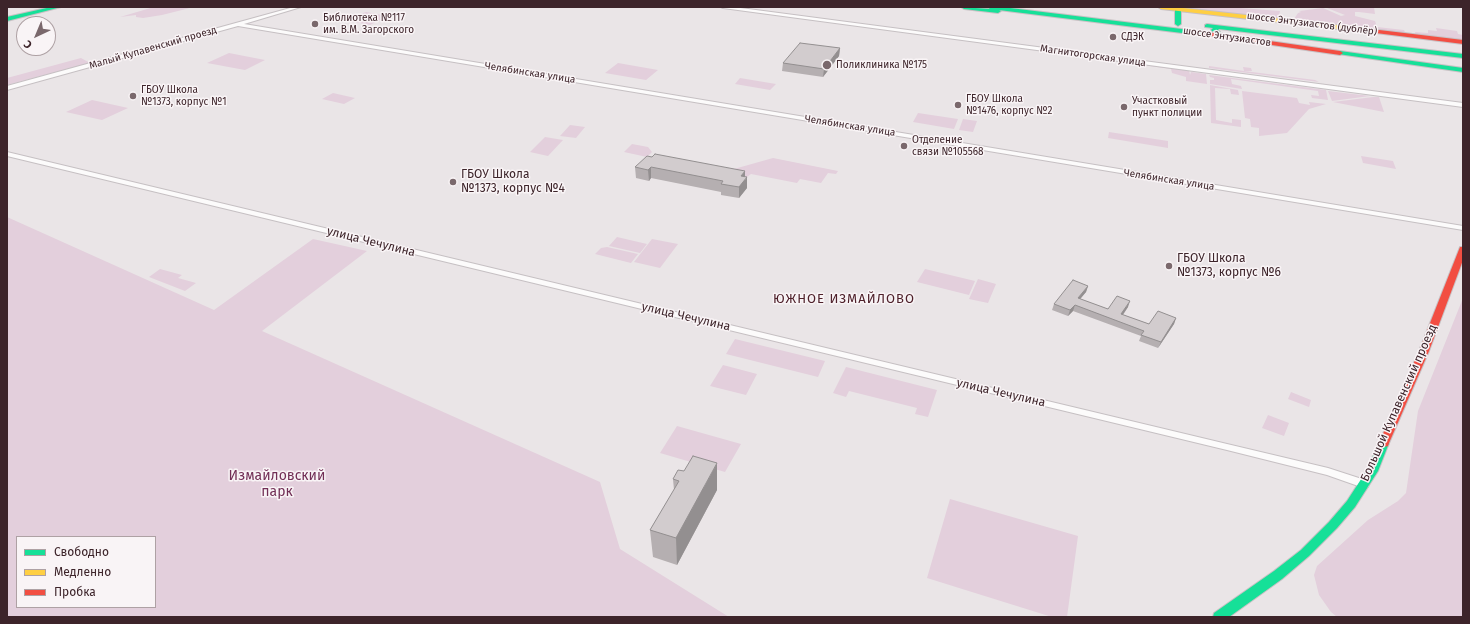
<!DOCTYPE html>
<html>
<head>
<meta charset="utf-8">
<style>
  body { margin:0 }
  #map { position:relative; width:1470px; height:624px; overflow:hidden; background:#eae5e7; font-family:"Fira Sans",sans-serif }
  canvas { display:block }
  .frame { position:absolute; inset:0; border:8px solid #3d242a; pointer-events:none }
  .legend { position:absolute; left:16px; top:536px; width:140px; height:72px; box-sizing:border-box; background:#f9f4f6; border:1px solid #aea1a4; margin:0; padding:5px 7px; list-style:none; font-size:12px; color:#3d242a }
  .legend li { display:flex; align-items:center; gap:8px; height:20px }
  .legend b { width:20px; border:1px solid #aea1a4 }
  .north { position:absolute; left:16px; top:16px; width:40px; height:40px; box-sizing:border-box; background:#f9f4f6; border:1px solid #aea1a4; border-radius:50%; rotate:224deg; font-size:11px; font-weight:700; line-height:16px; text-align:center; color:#3d242a }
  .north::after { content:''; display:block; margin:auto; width:14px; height:18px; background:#7a686c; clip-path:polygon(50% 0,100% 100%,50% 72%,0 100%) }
</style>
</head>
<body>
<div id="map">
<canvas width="1470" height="624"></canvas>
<div class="frame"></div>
<ul class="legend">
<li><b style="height:5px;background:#16e098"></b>Свободно</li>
<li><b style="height:5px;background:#ffcf43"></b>Медленно</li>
<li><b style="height:5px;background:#f24e42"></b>Пробка</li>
</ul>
<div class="north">С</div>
</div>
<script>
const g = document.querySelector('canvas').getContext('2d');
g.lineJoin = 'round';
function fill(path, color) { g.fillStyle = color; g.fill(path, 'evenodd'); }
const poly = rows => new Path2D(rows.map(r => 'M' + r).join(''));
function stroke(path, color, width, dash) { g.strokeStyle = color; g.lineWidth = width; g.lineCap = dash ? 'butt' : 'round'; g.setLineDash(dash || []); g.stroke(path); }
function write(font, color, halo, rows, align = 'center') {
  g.font = font + ' "Fira Sans",sans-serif'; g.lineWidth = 3; g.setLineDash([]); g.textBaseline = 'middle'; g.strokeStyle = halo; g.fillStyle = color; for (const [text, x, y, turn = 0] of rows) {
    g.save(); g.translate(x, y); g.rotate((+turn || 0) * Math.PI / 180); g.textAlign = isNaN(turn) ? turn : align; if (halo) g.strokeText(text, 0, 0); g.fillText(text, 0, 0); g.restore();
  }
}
fill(poly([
  [154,7,194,7,162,15,143,18,136,17,136,15,120,17],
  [1179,7,1227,7,1280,11,1278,19],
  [1332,7,1374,7,1375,14,1359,12,1355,12,1355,16,1375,21,1377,27,1404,30,1406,34,1287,20,1288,18,1294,19,1298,13,1301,12,1299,11,1323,8,1341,16,1345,15,1327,8],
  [366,12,387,16,370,25,345,20],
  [1436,28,1457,31,1458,34,1463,35,1463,40,1416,35,1415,32,1428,33,1428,30,1437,31],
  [229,53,265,60,245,70,207,63],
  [81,58,90,63,7,85,7,78],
  [618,63,658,70,646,80,605,73],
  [1136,63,1189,70,1190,75,1191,72,1206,74,1207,84,1186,81,1186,77,1172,73,1171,69,1136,64],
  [1209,66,1244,71,1243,67,1251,68,1252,71,1244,71,1315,80,1319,82,1209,68],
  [1209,75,1326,90,1328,100,1312,98,1311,95,1319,96,1318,91,1231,79,1232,84,1241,86,1242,89,1210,84,1210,80,1214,80,1214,78,1210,77],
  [740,78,776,84,770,90,735,84],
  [1210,85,1238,90,1239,95,1231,94,1230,89,1215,88,1216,120,1232,123,1232,119,1241,120,1241,127,1211,123],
  [1242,91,1297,98,1299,103,1310,105,1309,102,1326,104,1309,109,1287,133,1259,136,1259,128,1251,127,1250,119,1245,118],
  [1328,91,1370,96,1332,101],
  [333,93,355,98,344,104,322,99],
  [1373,97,1379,97,1384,112,1333,102],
  [92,100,128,108,102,120,66,112],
  [918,113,958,119,954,129,913,122],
  [963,119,977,121,973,132,959,130],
  [570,125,585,127,576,138,560,136],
  [1109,132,1168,141,1168,148,1108,138],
  [545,137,563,140,548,156,530,152],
  [632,144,648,147,652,152,647,157,624,152],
  [1361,156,1393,161,1396,169,1363,163],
  [773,158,838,171,836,174,828,173,821,183,800,179,797,183,751,174,747,177,729,173,734,169],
  [7,217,214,310,313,239,367,251,262,331,600,482,620,549,729,617,7,617],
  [17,537,155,537,155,607,17,607],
  [617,237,647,244,640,253,609,246],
  [652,239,678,244,660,268,634,262],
  [607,247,638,254,631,263,595,254,601,248],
  [160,269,182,275,178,278,196,283,185,291,149,277],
  [925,269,975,281,969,295,917,282],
  [978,279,996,284,988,303,969,299],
  [1463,298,1463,617,1337,617,1331,612,1319,595,1314,575,1317,566,1368,520,1398,501,1406,493,1418,411],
  [735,339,825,361,818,377,726,354],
  [723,365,757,374,746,395,710,386],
  [846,367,937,390,928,417,915,414,917,408,849,391,846,397,833,393],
  [1291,392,1311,400,1309,407,1288,399],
  [1268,415,1289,423,1284,436,1262,428],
  [677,426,741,444,725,472,660,453],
  [950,499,1078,536,1067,617,1052,617,927,578]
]), '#e3cfdc');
const street = poly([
  [294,7,301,7,244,24,1463,226,1463,230,238,26,7,90,7,86,294,7],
  [721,7,733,7,1463,103,1463,107,723,8,721,7],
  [7,152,1227,444,1328,468,1368,481,1369,484,1368,487,1364,488,1327,475,1227,450,7,156,7,152]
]);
const fast = poly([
  [51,7,61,7,7,21,7,17,51,7],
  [961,7,990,9,987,7,1002,7,1206,32,1209,34,1206,36,999,10,1001,11,998,13,964,9,961,7],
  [1178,7,1181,9,1181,24,1178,26,1175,24,1175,9,1178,7],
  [1207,24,1463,54,1463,58,1219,29,1218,30,1221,33,1231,36,1232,37,1229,39,1217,35,1211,30,1213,28,1205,27,1205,25,1207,24],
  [1340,51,1463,68,1463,72,1338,54,1338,52,1340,51],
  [1384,439,1388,440,1389,443,1378,471,1355,507,1337,528,1309,556,1282,579,1229,617,1213,617,1214,613,1274,571,1301,550,1329,522,1347,501,1367,470,1380,440,1384,439]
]);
const slow = poly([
  [1158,7,1174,7,1354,27,1357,29,1354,31,1161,9,1158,7]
]);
const jam = poly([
  [1354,27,1463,40,1463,44,1352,30,1351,29,1354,27],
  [1206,32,1340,51,1343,53,1340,55,1204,35,1204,33,1206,32],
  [1460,247,1463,247,1463,260,1429,351,1389,443,1388,446,1384,447,1380,446,1379,443,1419,351,1460,247]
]);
stroke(street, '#c6c0c3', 2);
stroke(fast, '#c8c1c4', 2);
stroke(slow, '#c8c1c4', 2);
stroke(jam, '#c8c1c4', 2);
fill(street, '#fcfbfb');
fill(fast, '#16e098');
fill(slow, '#ffcf43');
fill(jam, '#f24e42');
fill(poly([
  [840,48,839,56,823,77,782,71,783,63],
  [652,157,745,177,747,188,739,198,721,195,721,192,651,178,649,181,636,178,635,167],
  [1088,286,1086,292,1080,299,1108,309,1128,307,1123,315,1149,324,1176,318,1174,324,1158,348,1139,341,1141,336,1073,311,1068,316,1052,310,1054,304],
  [673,479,717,490,677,565,653,557,650,530,674,490]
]), '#b5afb1');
fill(poly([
  [840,48,839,56,823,77,824,69],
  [651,167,651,178,649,181,648,170],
  [745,171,745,180,747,177,747,188,739,198,739,187,741,176],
  [1088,286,1086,292,1076,304,1078,298],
  [1130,301,1128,307,1119,320,1121,314],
  [1075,305,1073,311,1068,316,1070,310],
  [1176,318,1174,324,1158,348,1161,342],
  [717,463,717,490,677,565,676,538]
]), '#938f90');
const building = poly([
  [800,43,840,48,824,69,783,63,800,43],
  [655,154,745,171,741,176,747,177,739,187,721,184,723,181,651,167,648,170,635,167,647,156,652,157,655,154],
  [1073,280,1088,286,1078,298,1108,309,1117,296,1130,301,1121,314,1149,324,1158,311,1176,318,1161,342,1141,335,1144,331,1075,305,1070,310,1054,304,1073,280],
  [693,456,717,463,676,538,650,530,679,481,673,479,678,470,684,471,693,456]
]);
fill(building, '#d2ccce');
stroke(building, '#938f90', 1);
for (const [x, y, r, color] of [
  [315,24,4,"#7a686c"],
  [1113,37,4,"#7a686c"],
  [827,65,5,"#7a686c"],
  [133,96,4,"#7a686c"],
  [958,105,4,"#7a686c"],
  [1124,107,4,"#7a686c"],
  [904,146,4,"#7a686c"],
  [453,182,4,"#7a686c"],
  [1169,266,4,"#7a686c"]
]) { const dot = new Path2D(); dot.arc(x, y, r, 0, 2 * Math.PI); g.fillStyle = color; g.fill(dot); stroke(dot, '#f9f4f6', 1.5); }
write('10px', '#3d242a', '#f9f4f6', [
  ["Библиотека №117",323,18],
  ["им. В.М. Загорского",323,30],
  ["СДЭК",1121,37],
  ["Поликлиника №175",836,65],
  ["ГБОУ Школа",141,90],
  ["№1373, корпус №1",141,102],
  ["ГБОУ Школа",966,99],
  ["№1476, корпус №2",966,111],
  ["Участковый",1132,101],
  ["пункт полиции",1132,113],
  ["Отделение",912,140],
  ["связи №105568",912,152]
], 'left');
write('10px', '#3d242a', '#f9f4f6', [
  ["шоссе Энтузиастов (дублёр)",1312,24,7],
  ["шоссе Энтузиастов",1227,37,8],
  ["Малый Купавенский проезд",153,48,-16],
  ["Магнитогорская улица",1093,56,8],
  ["Челябинская улица",530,73,9],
  ["Челябинская улица",850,126,9],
  ["Челябинская улица",1169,180,9]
]);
write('12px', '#3d242a', '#f9f4f6', [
  ["ГБОУ Школа",461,175],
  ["№1373, корпус №4",461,189],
  ["ГБОУ Школа",1177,259],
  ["№1373, корпус №6",1177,273]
], 'left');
write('12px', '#3d242a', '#f9f4f6', [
  ["улица Чечулина",371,242,14],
  ["улица Чечулина",686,317,13],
  ["улица Чечулина",1001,393,13],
  ["Большой Купавенский проезд",1399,403,-66]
]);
g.letterSpacing = '1px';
write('13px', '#4e202a', '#f9f4f6', [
  ["ЮЖНОЕ ИЗМАЙЛОВО",844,299]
]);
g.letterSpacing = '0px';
write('14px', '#722f56', '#f9f4f6', [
  ["Измайловский",277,476],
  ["парк",277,492]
]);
</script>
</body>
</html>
